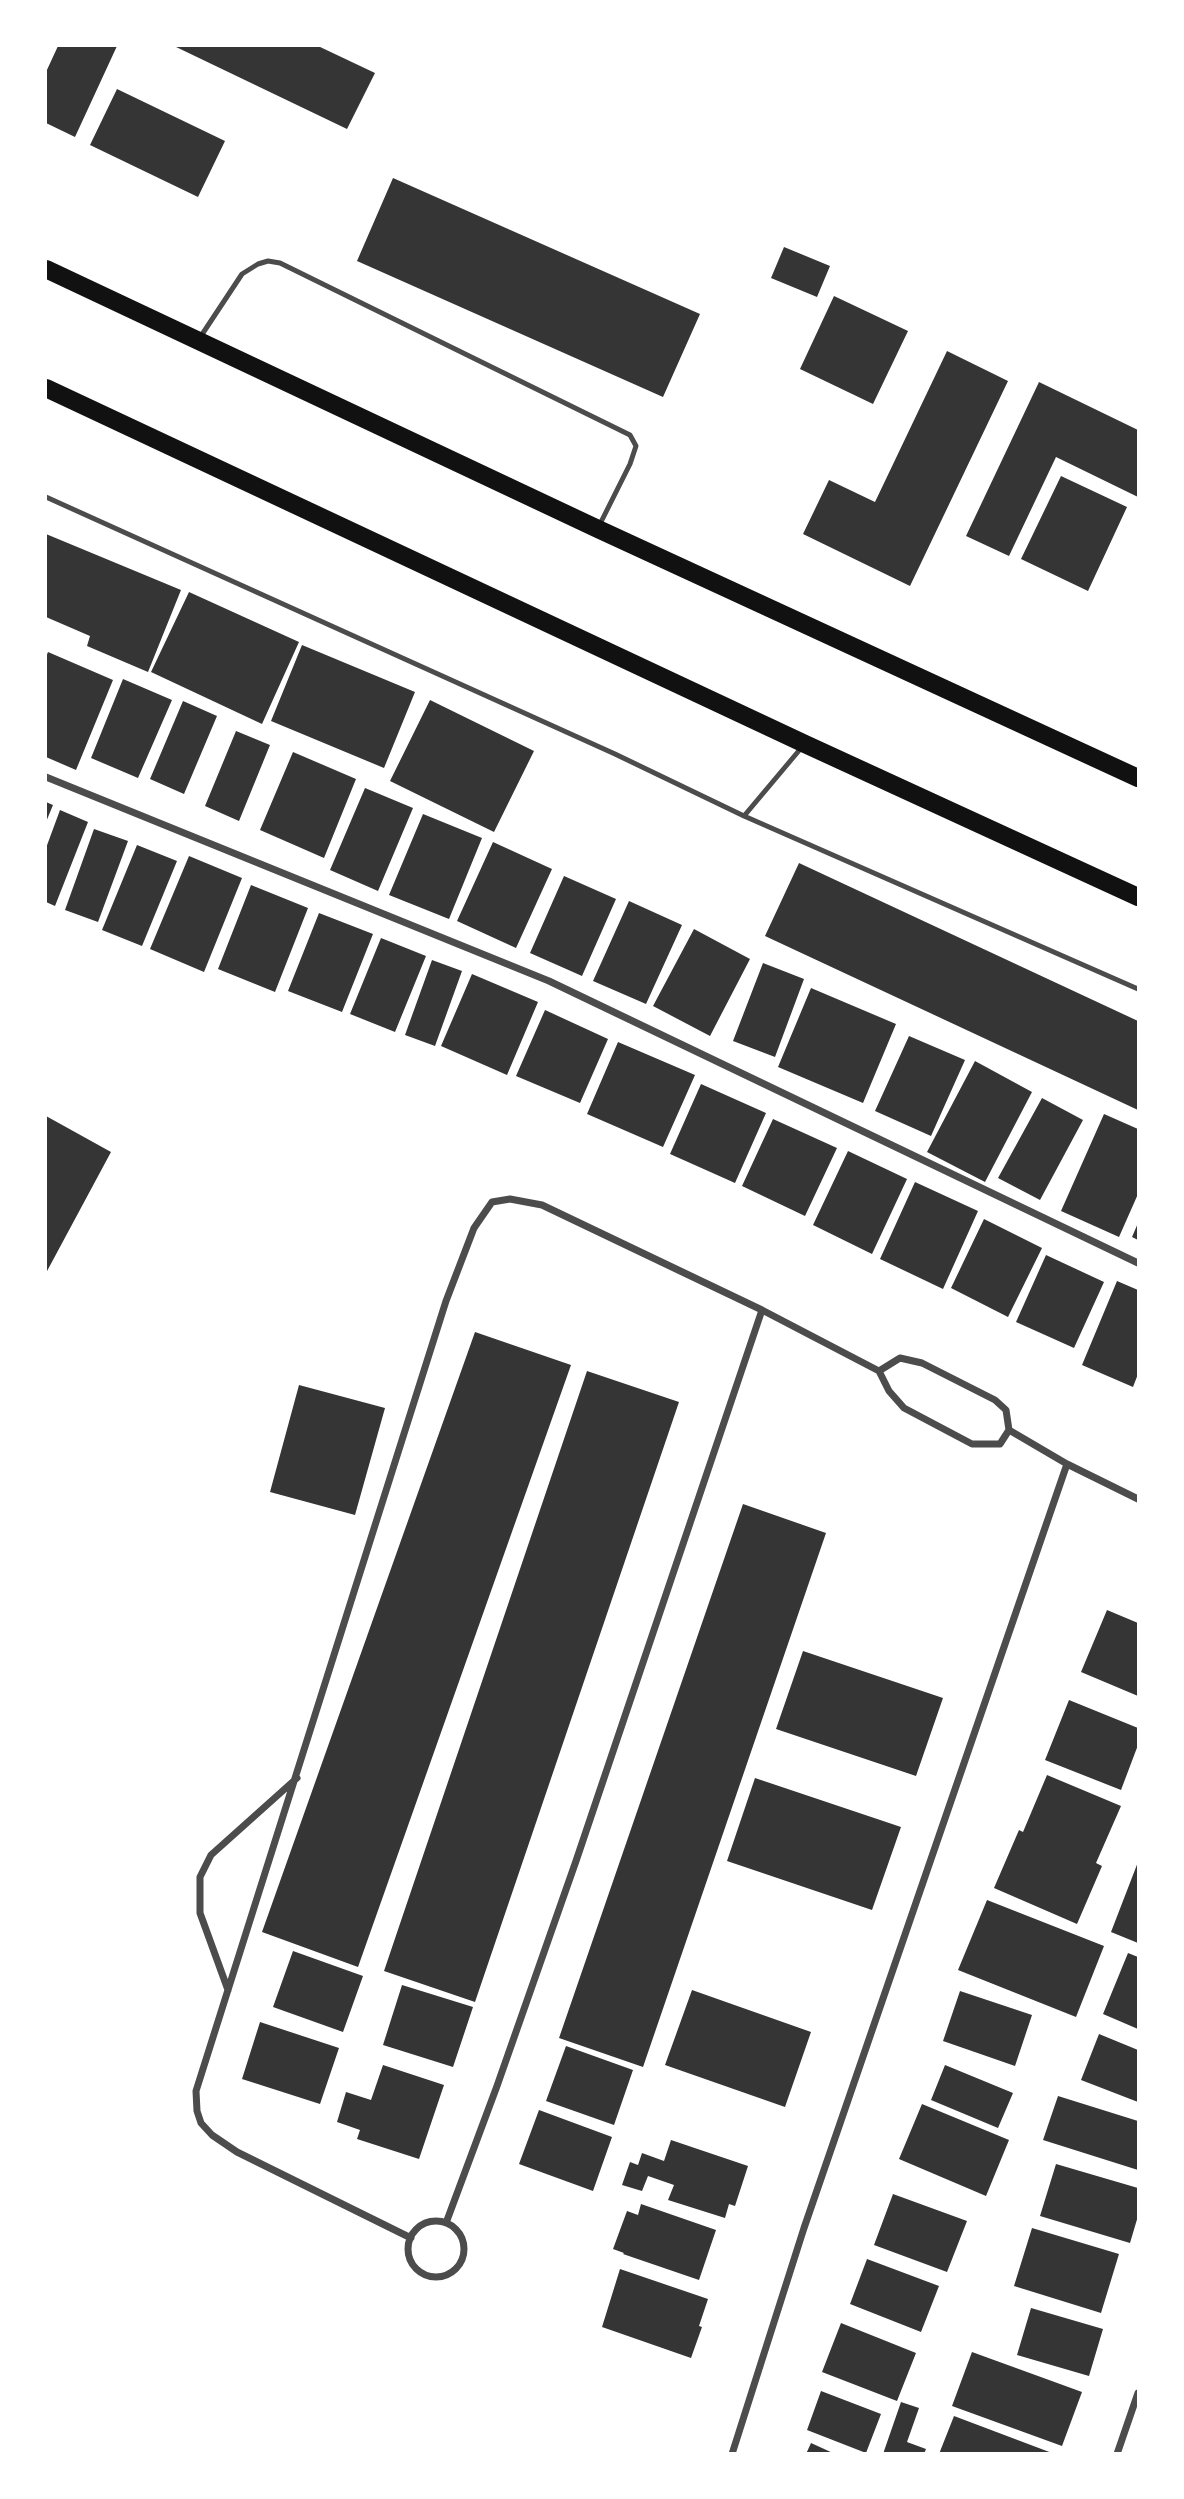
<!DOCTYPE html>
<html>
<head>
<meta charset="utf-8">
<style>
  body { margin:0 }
  #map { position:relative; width:1184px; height:2499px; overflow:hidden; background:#fff; font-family:"Fira Sans",sans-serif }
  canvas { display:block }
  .frame { position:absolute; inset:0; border:47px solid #fff; pointer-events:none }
</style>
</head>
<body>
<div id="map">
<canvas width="1184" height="2499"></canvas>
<div class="frame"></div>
</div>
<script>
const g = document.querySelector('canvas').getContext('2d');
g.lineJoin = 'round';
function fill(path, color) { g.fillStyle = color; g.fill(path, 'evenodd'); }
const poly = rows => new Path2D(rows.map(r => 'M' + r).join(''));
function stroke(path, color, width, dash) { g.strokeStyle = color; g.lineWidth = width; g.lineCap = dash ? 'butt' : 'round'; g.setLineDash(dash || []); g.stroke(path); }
fill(poly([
  [58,46,117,46,75,137,46,123,46,72],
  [174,46,318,46,375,73,347,129],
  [117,89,225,141,198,197,90,145],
  [393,178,700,314,663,397,357,261],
  [784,247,830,266,817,297,771,278],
  [834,296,908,331,873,404,800,369],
  [947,351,1008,381,910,586,803,534,829,480,875,502],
  [1039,382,1138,430,1138,497,1056,457,1009,556,966,536],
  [1061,476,1127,507,1088,591,1021,559],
  [46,534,181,590,148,672,87,646,90,636,46,617],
  [189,592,299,642,262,724,151,672],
  [302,645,415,692,384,768,271,721],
  [48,652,113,680,76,770,46,757,46,657],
  [123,679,172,700,138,778,91,758],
  [430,700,534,751,494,832,390,781],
  [183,701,217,716,184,794,150,779],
  [236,731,270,745,239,821,205,806],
  [293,752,356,779,324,858,260,830],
  [365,788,413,808,378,891,330,870],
  [46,802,53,805,46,822],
  [60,810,88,822,55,906,46,902,46,848],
  [423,814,482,838,449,919,389,895],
  [94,829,128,841,98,922,65,910],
  [493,842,552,869,516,948,457,921],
  [137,845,177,861,142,946,102,930],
  [189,856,242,878,204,972,150,949],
  [799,863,1138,1021,1138,1110,765,936],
  [564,876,616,899,582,976,530,953],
  [251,885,308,908,275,992,218,969],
  [629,901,682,925,646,1004,593,981],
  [319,913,373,934,342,1012,288,991],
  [694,929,750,959,710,1036,653,1006],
  [381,938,426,956,395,1032,350,1014],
  [432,960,462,971,435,1046,405,1035],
  [763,963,804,979,775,1057,733,1041],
  [472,974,538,1002,507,1075,441,1046],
  [811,988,896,1024,863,1103,778,1067],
  [545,1010,608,1039,580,1103,516,1076],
  [909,1036,965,1060,931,1136,875,1111],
  [618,1042,695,1075,663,1147,587,1114],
  [975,1061,1032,1092,985,1182,927,1152],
  [701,1084,766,1113,735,1183,670,1154],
  [1042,1098,1083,1120,1040,1200,998,1178],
  [1104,1114,1138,1129,1138,1194,1119,1237,1061,1211],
  [46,1116,111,1152,46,1273],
  [773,1119,837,1148,805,1216,742,1186],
  [848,1151,907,1179,872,1254,813,1225],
  [915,1182,978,1211,943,1289,880,1259],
  [984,1219,1042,1248,1008,1317,951,1288],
  [1138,1223,1138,1240,1132,1237],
  [1046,1255,1104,1282,1074,1348,1016,1322],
  [1117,1281,1138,1290,1138,1374,1133,1387,1082,1365],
  [475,1332,571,1365,358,1967,262,1932],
  [587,1371,679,1402,475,2002,384,1971],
  [299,1385,385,1408,355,1515,270,1492],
  [743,1504,826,1533,643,2067,559,2038],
  [1107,1610,1138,1623,1138,1696,1081,1672],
  [803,1651,943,1698,916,1776,776,1729],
  [1069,1700,1138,1728,1138,1745,1121,1790,1045,1760],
  [1047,1775,1121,1806,1096,1863,1102,1866,1077,1924,994,1888,1019,1830,1023,1832],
  [755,1778,901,1827,872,1910,727,1861],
  [1138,1862,1138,1943,1111,1932],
  [987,1900,1104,1946,1076,2017,958,1970],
  [293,1951,363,1976,343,2032,273,2007],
  [1128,1953,1138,1957,1138,2029,1103,2014],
  [402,1985,473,2007,453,2067,383,2045],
  [692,1990,811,2032,785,2107,665,2065],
  [960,1991,1032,2015,1015,2066,943,2041],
  [260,2022,339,2048,320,2104,242,2079],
  [1099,2034,1138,2050,1138,2102,1081,2080],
  [566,2046,633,2070,614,2125,546,2101],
  [383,2065,444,2085,419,2159,357,2139,360,2130,337,2122,346,2092,371,2100],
  [945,2065,1013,2093,998,2128,931,2100],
  [1058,2096,1138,2121,1138,2170,1043,2140],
  [922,2104,1009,2140,986,2196,899,2159],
  [539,2110,612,2137,593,2191,519,2164],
  [671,2140,748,2166,735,2206,729,2204,725,2218,668,2200,674,2185,648,2176,642,2191,622,2185,630,2162,638,2165,642,2153,664,2161],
  [1056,2164,1138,2188,1138,2216,1130,2243,1040,2216],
  [893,2194,967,2221,947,2272,874,2245],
  [641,2204,716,2230,699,2280,623,2254,624,2253,613,2249,627,2211,638,2215],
  [1032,2228,1119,2254,1101,2313,1014,2286],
  [867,2259,939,2286,921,2332,850,2304],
  [620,2269,708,2299,699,2326,702,2327,691,2358,602,2327],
  [1031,2308,1103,2329,1089,2376,1017,2355],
  [841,2323,916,2353,897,2401,822,2372],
  [972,2352,1082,2392,1062,2446,952,2406],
  [821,2391,881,2414,866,2453,807,2430],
  [901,2402,919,2408,907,2442,926,2449,924,2454,883,2454],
  [954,2416,1052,2453,1052,2454,939,2454],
  [811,2443,822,2448,835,2454,806,2454]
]), '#353535');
stroke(poly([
  [199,339,242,274,258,264,268,261,280,263,630,435,636,446,630,464,599,526],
  [46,497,615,754,744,816,802,747],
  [744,816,1138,989]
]), '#4c4c4c', 5);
stroke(poly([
  [46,777,549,981,1138,1263],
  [1009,1430,1067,1464,1138,1499],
  [228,1990,200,1913,200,1877,211,1855,297,1778],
  '408 2249a28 28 0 1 1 56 0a28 28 0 1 1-56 0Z',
  [446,2223,497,2086,576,1861,762,1310],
  [411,2238,237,2152,212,2135,201,2123,197,2111,196,2091,446,1301,474,1228,492,1202,510,1199,542,1205,762,1310,879,1371,889,1391,904,1408,972,1444,1000,1444,1009,1430,1006,1410,995,1400,922,1363,900,1358,879,1371],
  [732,2454,804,2228,1067,1464],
  [1117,2454,1138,2393]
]), '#4c4c4c', 7);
stroke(poly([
  [46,269,598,529,1138,778],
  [46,388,805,744,1138,897]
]), '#111', 18);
</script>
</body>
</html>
